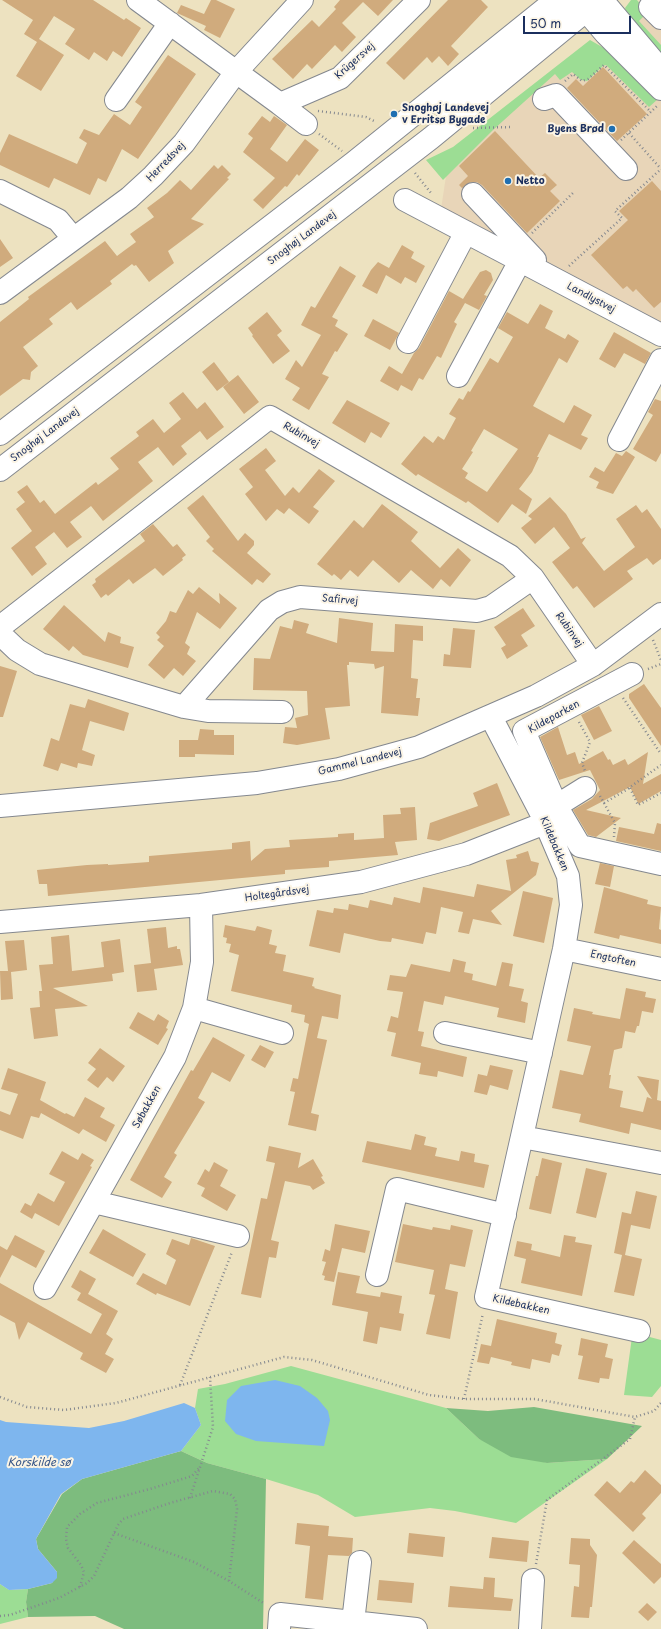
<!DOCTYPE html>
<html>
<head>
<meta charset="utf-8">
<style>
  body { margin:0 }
  #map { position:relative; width:661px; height:1629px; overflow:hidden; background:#ede2c0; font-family:"Playpen Sans",sans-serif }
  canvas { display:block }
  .scale { position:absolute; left:523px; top:16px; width:108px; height:18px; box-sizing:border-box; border:2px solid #1b2f5e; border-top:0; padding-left:5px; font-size:12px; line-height:14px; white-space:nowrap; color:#1b2f5e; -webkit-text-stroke:3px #fcf5e5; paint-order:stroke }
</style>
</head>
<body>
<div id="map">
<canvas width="661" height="1629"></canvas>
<div class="scale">50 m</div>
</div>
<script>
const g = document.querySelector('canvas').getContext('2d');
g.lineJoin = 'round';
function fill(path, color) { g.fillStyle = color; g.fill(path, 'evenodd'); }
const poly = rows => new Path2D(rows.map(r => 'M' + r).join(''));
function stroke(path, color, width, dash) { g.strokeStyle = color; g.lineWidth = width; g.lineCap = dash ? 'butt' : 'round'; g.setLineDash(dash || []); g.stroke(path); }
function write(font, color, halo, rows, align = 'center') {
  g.font = font + ' "Playpen Sans",sans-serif'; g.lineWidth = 4; g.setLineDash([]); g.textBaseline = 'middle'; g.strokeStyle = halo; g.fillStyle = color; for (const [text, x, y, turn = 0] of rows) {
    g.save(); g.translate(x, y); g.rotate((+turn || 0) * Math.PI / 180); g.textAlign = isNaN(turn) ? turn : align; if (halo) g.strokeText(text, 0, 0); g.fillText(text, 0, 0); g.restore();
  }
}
fill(poly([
  [661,0,661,46,635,21],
  [598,48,661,97,661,325,441,209,450,150,549,74]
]), '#e8d5b8');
fill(poly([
  [631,0,637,0,643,7,647,13,639,21,661,45,661,54,627,14,625,8],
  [590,40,616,55,658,99,649,107,606,65,603,66,587,81,581,80,572,72,560,80,555,74,493,130,443,180,426,160,453,147],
  [646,1336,661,1340,661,1386,652,1397,624,1395,632,1337,645,1340],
  [291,1366,446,1408,479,1439,547,1463,607,1459,516,1523,455,1511,430,1508,355,1517,318,1495,266,1479,207,1463,181,1451,201,1425,195,1408,198,1389,225,1384],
  [0,1584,9,1590,28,1589,26,1602,28,1617,0,1624]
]), '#9cdd94');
fill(poly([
  [534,1407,642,1426,607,1459,547,1463,511,1457,479,1439,446,1408,488,1411],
  [181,1451,207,1463,266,1479,263,1629,124,1629,95,1616,28,1617,26,1602,28,1589,52,1583,57,1572,38,1549,36,1539,62,1494,82,1479]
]), '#7dbc7e');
fill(poly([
  [275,1380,300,1386,317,1398,328,1411,330,1420,324,1446,256,1441,236,1434,225,1421,227,1400,241,1386],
  [184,1403,195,1408,201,1425,181,1451,82,1479,61,1494,36,1539,38,1549,57,1572,57,1578,52,1583,28,1589,9,1590,0,1584,0,1420,6,1422,89,1428,124,1421]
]), '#7eb6ee');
fill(poly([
  [2,0,93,0,124,20,126,18,141,28,122,57,113,51,107,61,94,52,89,60,65,44,75,29,54,16,39,39,64,55,41,91,16,76,37,42,24,34,33,20],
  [211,0,216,0,235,9,220,38,204,30,206,26,177,13,181,5,204,14],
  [340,0,393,0,378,16,363,2,342,23,356,37,342,52,335,45,312,69,307,64,293,79,272,59,312,20,319,27,336,9,334,7],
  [448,0,481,0,488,7,451,46,459,54,448,66,439,56,432,63,427,57,404,80,386,63],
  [168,55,196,74,138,159,122,149,106,182,98,178,90,195,54,178,49,188,0,165,0,153,9,134,77,164,87,143,79,138,84,129,99,135,114,114,130,125,142,107,135,102],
  [603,67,647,114,617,141,567,88,576,79,583,86],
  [262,116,270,122,274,116,287,125,270,149,287,162,305,139,319,150,299,176,297,174,287,187,285,186,263,209,253,200,275,178,243,152,253,138,248,134],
  [495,131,539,178,545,173,557,185,550,191,560,201,527,233,482,185,477,182,471,182,462,188,459,185,468,176,459,166],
  [214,165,218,169,222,165,231,174,227,178,229,179,191,219,204,224,168,251,174,263,149,282,136,265,134,266,132,264,110,281,112,284,77,310,71,302,49,319,53,324,23,347,38,366,31,372,30,380,23,379,0,396,0,322,29,299,28,297,105,241,117,256,125,250,136,242,130,234,154,217,147,208,167,193,180,180,191,190],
  [652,181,661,191,661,302,654,308,636,289,633,292,627,286,623,289,591,255,628,220,619,211],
  [0,239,13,258,0,267],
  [402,245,414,252,411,258,425,266,416,283,405,277,401,284,386,275,377,294,362,286,371,270,378,262,389,268],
  [340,266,356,276,332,317,338,320,335,326,348,334,337,352,335,351,322,374,329,377,309,410,292,400,300,388,285,379,296,360,302,367,321,335,301,325,311,306,315,308],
  [486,270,491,273,493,280,484,295,487,296,479,310,465,303,454,322,457,324,441,358,437,356,423,380,419,378,412,391,401,385,398,391,380,381,389,366,402,374,414,353,419,348,449,291,463,299,480,272],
  [540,304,553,311,545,328,565,339,568,334,579,341,567,363,559,358,533,406,564,423,574,405,592,415,581,435,588,438,581,450,549,434,537,457,539,457,532,472,519,489,532,499,526,514,512,504,498,523,468,501,466,503,418,474,416,476,401,464,424,436,433,443,438,436,444,440,456,418,449,414,459,398,463,400,468,391,470,392,490,358,498,363,513,337,498,328,507,312,528,324],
  [484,429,518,449,487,492,465,478,468,473,462,469,473,452,471,451],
  [267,312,282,331,277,335,290,351,273,364,252,336,253,335,248,328],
  [373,319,399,333,390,350,364,336],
  [614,332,651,353,645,364,624,353,615,368,599,359],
  [214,362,229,382,217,391,202,372],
  [238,375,259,402,244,414,223,387],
  [183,392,197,409,205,402,224,427,207,440,200,431,181,446,187,454,173,466,158,447,138,462,153,481,103,521,91,506,70,522,82,537,67,548,54,532,35,547,47,564,32,576,11,548,32,531,16,509,25,502,17,492,27,485,40,503,44,500,55,514,96,482,98,485,119,469,110,458,139,436,136,432,153,419,164,433,181,419,169,403],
  [655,399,661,401,661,453,656,462,633,449,653,415,648,412],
  [347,400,390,423,381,438,371,432,365,443,332,423],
  [266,448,276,461,265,470,285,496,293,487,299,493,319,469,335,481,313,507,319,511,309,524,289,508,284,514,277,509,266,521,245,494,253,487,239,469],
  [626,451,635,457,613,494,596,488,599,482,589,477,595,467,604,472,616,453,622,456],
  [203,495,238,541,245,533,254,541,254,545,247,553,271,574,263,583,257,579,252,585,212,551,214,549,206,541,210,537,187,508],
  [550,497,566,514,581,539,586,537,582,543,604,571,635,547,616,519,636,505,642,513,647,509,661,529,661,559,653,565,647,558,627,571,633,579,594,608,577,586,573,589,552,562,570,548,554,527,535,544,521,528,532,519,528,516],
  [382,504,418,532,411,541,440,568,458,548,471,560,450,587,441,579,433,589,411,570,399,583,373,560,358,577,350,570,341,580,334,574,332,576,317,564,354,520,363,528],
  [153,524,173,547,177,544,186,555,182,558,183,560,163,576,155,568,133,584,129,579,108,596,106,594,101,598,92,585,96,582,95,579,145,541,140,534],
  [199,587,220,604,219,593,237,608,220,629,197,612,185,643,190,647,187,654,196,661,183,676,174,668,164,679,148,665,164,646,157,640,160,637,156,633,166,621,170,611,176,613,188,590,193,594],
  [64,605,105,642,108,632,121,637,120,643,134,647,128,668,83,655,73,646,69,651,43,629],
  [523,608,535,626,521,635,528,646,507,659,501,648,506,645,494,627],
  [339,618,373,623,371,651,394,652,395,624,423,626,423,641,413,640,411,678,418,679,416,698,420,698,418,716,381,713,384,666,375,669,374,664,349,662,349,665,347,665,350,706,325,708,330,739,297,745,283,743,285,727,297,728,295,718,308,715,307,691,253,690,254,658,270,659,280,626,292,629,294,620,309,624,306,633,337,643],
  [453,628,475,630,471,668,443,666,444,654,450,655],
  [0,666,17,671,3,717,0,717],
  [644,684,661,708,661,746,629,698,629,694],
  [88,699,129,713,124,731,90,721,82,750,95,755,92,766,78,763,77,768,61,763,58,771,43,766,51,738,59,741,70,704,85,708],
  [599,706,612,731,594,740,581,715],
  [558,727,567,755,575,752,579,764,603,751,608,760,610,759,613,765,625,759,628,765,648,752,643,784,661,774,661,791,640,803,639,805,630,787,586,810,621,818,596,837,588,835,573,810,592,799,600,790,590,770,559,780,540,737],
  [200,729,214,730,214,735,234,735,234,755,195,754,195,757,179,757,179,740,198,740],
  [497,783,510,815,439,841,427,839,430,823,478,806,473,793],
  [415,807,417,840,395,842,398,855,329,861,329,867,285,870,285,874,48,896,47,884,39,884,37,870,87,865,108,864,108,865,149,862,149,856,232,849,232,843,250,841,251,861,265,849,290,847,289,840,338,837,338,834,354,833,354,840,384,838,383,815,401,814,400,808],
  [657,823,661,824,661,851,616,841,619,827,654,834],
  [528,851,531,861,539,863,536,875,491,911,502,925,473,919,469,934,458,932,463,912,441,907,436,934,426,932,423,944,392,938,391,942,380,941,344,933,340,953,309,946,317,910,333,913,334,908,348,910,349,904,368,908,370,900,392,905,394,897,420,903,423,887,474,897,477,884,511,891,506,860,517,858,516,855],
  [600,863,614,866,610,887,595,884],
  [604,887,648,900,647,904,661,907,659,929,661,930,661,944,620,935,619,939,594,933],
  [523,891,553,898,544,943,513,936],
  [225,925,255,931,257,926,272,930,269,944,277,946,275,953,286,955,283,971,314,978,312,986,315,987,314,988,341,995,338,1019,322,1016,317,1038,327,1040,311,1113,319,1115,316,1131,288,1125,295,1092,290,1091,293,1078,298,1079,309,1024,304,1022,305,1015,291,1012,292,1005,231,991,239,955,229,952,231,944,226,943,227,938,223,937],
  [166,927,168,948,177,946,177,949,180,949,183,965,154,969,157,990,137,992,134,965,151,963,147,929],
  [69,935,72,971,104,967,101,942,120,939,124,972,112,974,113,981,53,988,88,1006,55,1009,58,1036,34,1039,30,1008,40,1007,39,991,42,991,39,965,53,964,51,937],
  [24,940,27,970,11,972,13,999,1,1000,0,971,8,971,5,941],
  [453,959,466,962,464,972,473,974,472,980,496,986,502,962,513,964,509,986,524,989,521,1001,528,1003,525,1023,497,1017,499,1008,445,996,443,1005,424,1001,418,1031,424,1032,421,1046,467,1057,463,1077,438,1071,437,1077,419,1074,421,1063,391,1056,396,1033,387,1031,391,1016,398,1018,403,992,387,990,390,975,406,977,411,964,450,972],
  [626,988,646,992,645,997,656,999,653,1013,642,1011,639,1026,637,1026,635,1033,625,1031,622,1048,614,1050,609,1075,611,1075,609,1088,623,1091,620,1107,643,1112,647,1097,652,1099,637,1076,659,1080,657,1100,661,1101,661,1130,631,1123,629,1134,579,1122,581,1114,552,1108,560,1070,583,1075,591,1046,567,1041,574,1008,593,1012,592,1014,620,1019],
  [138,1012,154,1021,158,1014,169,1021,166,1028,168,1029,158,1045,129,1028],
  [213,1037,245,1055,230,1082,212,1072,198,1098,205,1102,174,1153,177,1155,164,1177,172,1182,162,1198,130,1180,191,1070,193,1071],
  [260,1045,274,1052,265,1068,251,1060],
  [100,1048,125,1066,113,1082,107,1077,98,1088,87,1080,96,1069,88,1063],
  [490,1065,513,1070,508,1090,490,1085,487,1095,474,1092,478,1074,487,1076],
  [8,1068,46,1082,40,1100,65,1114,66,1113,74,1117,85,1097,105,1108,100,1117,115,1125,106,1142,83,1129,79,1134,41,1113,39,1118,31,1116,23,1139,0,1130,0,1111,10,1115,18,1094,1,1089],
  [415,1134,426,1137,424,1145,437,1148,435,1156,459,1161,461,1151,475,1154,474,1162,489,1165,484,1188,362,1162,367,1141,411,1150],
  [269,1146,301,1153,298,1168,313,1159,323,1176,321,1177,325,1183,313,1190,310,1186,285,1181,271,1240,279,1242,276,1258,269,1257,261,1298,241,1294,261,1198,267,1199,275,1163,266,1161],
  [62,1151,78,1160,82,1153,94,1160,90,1166,92,1167,59,1226,35,1213,32,1219,20,1212,25,1203,31,1206,38,1193,54,1202,65,1182,49,1174],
  [542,1158,562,1163,551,1214,529,1209,536,1176,538,1176],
  [214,1162,228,1170,220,1186,236,1195,227,1211,201,1196,205,1188,197,1184,205,1169,209,1172],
  [586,1168,607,1173,596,1218,576,1213],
  [636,1191,657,1196,650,1229,631,1225,625,1255,642,1259,634,1296,614,1292,622,1255,614,1253,622,1212,631,1214],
  [335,1224,370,1231,365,1253,342,1248,334,1282,324,1280,325,1276,322,1275,326,1262,322,1261,325,1249,330,1251],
  [403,1224,432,1230,433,1227,450,1230,451,1225,473,1230,465,1267,450,1264,445,1289,458,1292,450,1339,426,1334,435,1295,429,1294,434,1270,395,1262],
  [103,1229,146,1254,133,1277,89,1253],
  [15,1235,45,1251,36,1268,12,1255,0,1278,0,1246,7,1250],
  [564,1235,576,1237,575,1242,592,1245,582,1296,521,1283,526,1259,514,1256,517,1241,532,1244,531,1250,560,1257],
  [191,1238,215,1246,190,1306,157,1293,156,1295,136,1284,143,1273,166,1285,176,1260,166,1254,172,1239,189,1245],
  [80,1270,96,1279,88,1294,118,1311,106,1334,113,1339,105,1354,114,1359,106,1373,80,1359,83,1353,28,1322,19,1340,15,1323,0,1315,0,1283,91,1334,102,1314,77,1300,81,1293,71,1287],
  [338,1272,360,1276,356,1293,380,1297,381,1292,402,1296,399,1313,404,1314,401,1331,380,1327,377,1344,363,1341,368,1312,332,1305],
  [497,1319,557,1333,555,1343,562,1345,559,1356,552,1354,550,1363,532,1359,530,1369,511,1365,512,1362,491,1357,489,1364,477,1362,481,1344,491,1346],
  [581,1338,608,1344,605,1357,613,1359,609,1379,600,1378,599,1383,578,1379,583,1356,578,1355],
  [645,1470,661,1485,661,1493,642,1514,646,1518,633,1532,594,1495,607,1481,620,1493,631,1481,634,1483],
  [297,1523,329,1526,328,1536,353,1538,352,1553,349,1556,328,1555,323,1600,305,1598,310,1546,295,1544],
  [409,1533,445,1537,443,1557,407,1553],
  [492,1537,529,1541,527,1562,489,1558],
  [571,1538,590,1539,590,1545,597,1555,592,1607,590,1607,589,1618,571,1617,574,1586,579,1587,580,1565,569,1564],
  [634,1540,661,1564,661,1577,654,1584,622,1553],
  [484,1577,495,1578,494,1597,513,1599,511,1611,448,1607,450,1586,483,1589],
  [379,1580,414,1583,412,1603,377,1600],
  [647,1603,657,1612,648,1621,638,1612]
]), '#d0ab7d');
const minor = poly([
  [138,0,280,104,340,78,419,0],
  [577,0,606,34,661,89],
  [602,0,661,70],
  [658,0,650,7,661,18],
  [544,99,556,95,626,169],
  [116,100,170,23],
  [280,104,306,124],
  [448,117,464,97,550,21,577,0],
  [0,191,58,220,73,238],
  [473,194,535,260],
  [405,200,661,335],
  [0,293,129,198,153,176,184,143,236,72,302,0],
  [408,342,466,232],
  [458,376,520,261],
  [619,440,661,360],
  [0,627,270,417,510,556,533,578,593,665],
  [0,634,17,650,40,664,184,707,208,711,282,712],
  [632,674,524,731,557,807,580,846,661,864],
  [184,707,269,610,282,602,300,597,477,611,491,607,533,578],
  [491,717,542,815,568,876,571,905,564,949,486,1297,639,1331],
  [0,806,257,783,339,769,419,747,536,696,593,665,661,614],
  [545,813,585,788],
  [0,922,201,905,361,882,466,854,545,823],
  [564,949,661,969],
  [194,1008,282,1033],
  [445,1033,541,1053],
  [522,1137,661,1163],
  [94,1202,238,1236],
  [377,1275,397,1189,505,1215],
  [45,1288,175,1057,194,1008,202,962,201,905],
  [353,1622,360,1562],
  [279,1629,280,1614,416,1629],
  [530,1629,533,1580]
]);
const major = poly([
  [0,434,352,164,556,0],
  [0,470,431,138,599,0]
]);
stroke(minor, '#84888f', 24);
stroke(major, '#84888f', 24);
stroke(poly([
  [565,81,573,74,582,81,588,79,604,65,651,112],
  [318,111,366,117,374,121],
  [473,128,511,127],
  [629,133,661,169],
  [319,134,342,151],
  [621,140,657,106],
  [415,173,431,193],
  [532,233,574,192],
  [569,266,622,218,615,211,661,169],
  [653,640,661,660],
  [648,669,661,664],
  [623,698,661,754],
  [579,722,590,742,582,763,585,771],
  [630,788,638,805,661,793],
  [600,796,604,803,626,790,661,765],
  [604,803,615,823,614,837],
  [180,1385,232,1252],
  [0,1397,27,1407,64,1410,116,1403,284,1357,312,1360,429,1395,464,1399,535,1399,635,1417,654,1411,661,1403],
  [464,1399,483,1313],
  [190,1498,213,1427,210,1377],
  [114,1533,194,1562,229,1581],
  [536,1564,547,1500,630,1439,635,1417],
  [80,1587,84,1572,81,1565,68,1548,66,1539,67,1527,80,1514,97,1503,150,1489,192,1476,200,1467],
  [0,1616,10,1615,59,1598,87,1583,94,1576,118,1525,123,1519,170,1503,213,1491,230,1494,235,1499,237,1509,229,1581,265,1604]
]), '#84888f', 2.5, [1, 3]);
stroke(minor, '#fff', 22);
stroke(major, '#fff', 22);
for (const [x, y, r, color] of [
  [394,114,4,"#1f6fb2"],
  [612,129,4,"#1f6fb2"],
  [508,181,4,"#1f6fb2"]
]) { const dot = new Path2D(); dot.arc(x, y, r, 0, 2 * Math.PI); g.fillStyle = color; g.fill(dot); stroke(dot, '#fcf5e5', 1.5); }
write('10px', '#1b2f5e', '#fcf5e5', [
  ["Krügersvej",355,61,-42],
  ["Herredsvej",166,162,-46],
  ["Snoghøj Landevej",302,238,-37],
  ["Landlystvej",591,298,28],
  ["Snoghøj Landevej",45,435,-37],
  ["Rubinvej",301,435,30],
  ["Safirvej",340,600,5],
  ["Rubinvej",569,630,55],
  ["Kildeparken",554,717,-29],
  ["Gammel Landevej",360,762,-14],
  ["Kildebakken",554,844,67],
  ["Holtegårdsvej",277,894,-8],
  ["Engtoften",613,959,12],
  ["Søbakken",147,1107,-61],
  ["Kildebakken",521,1305,13]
]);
write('bold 10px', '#1b2f5e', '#fcf5e5', [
  ["Snoghøj Landevej",402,108],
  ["v Erritsø Bygade",402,120],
  ["Byens Brød",604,129,"right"],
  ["Netto",516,181]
], 'left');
write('italic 11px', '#395889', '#fcf5e5', [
  ["Korskilde sø",39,1463]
]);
</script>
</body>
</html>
